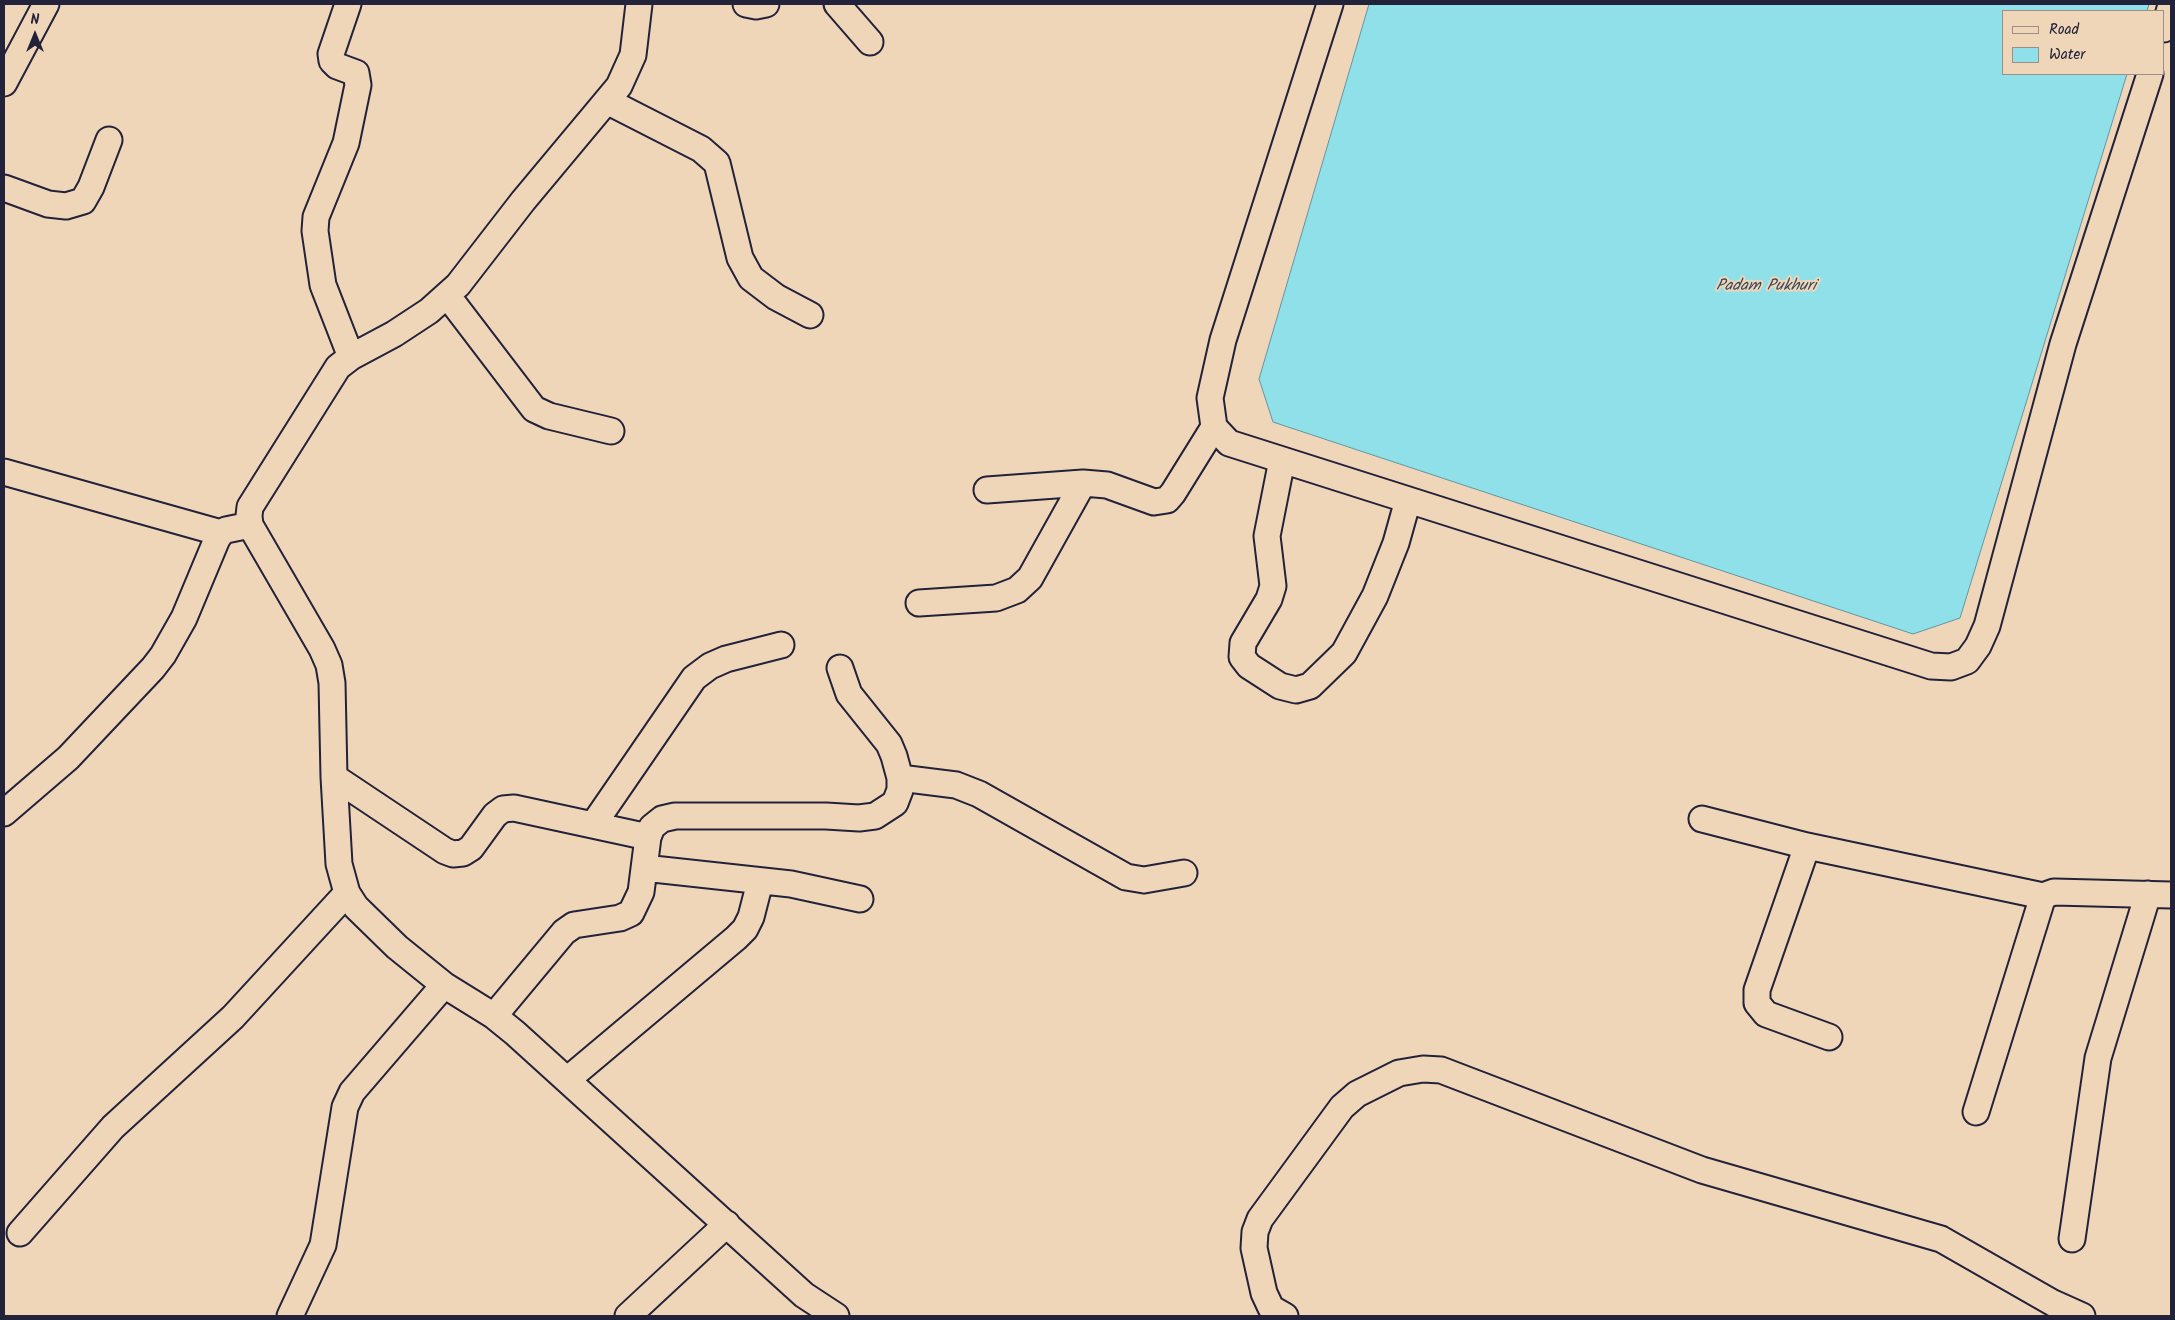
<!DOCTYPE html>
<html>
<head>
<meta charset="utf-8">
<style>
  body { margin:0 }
  #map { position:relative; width:2175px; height:1320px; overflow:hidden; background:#f0d6b8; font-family:Kalam,sans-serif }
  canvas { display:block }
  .frame { position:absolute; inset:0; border:5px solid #22223b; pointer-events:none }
  .legend { position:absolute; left:2002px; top:10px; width:162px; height:65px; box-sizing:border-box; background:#f0d6b8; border:1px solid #9e8e86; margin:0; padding:6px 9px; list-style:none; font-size:15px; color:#22223b }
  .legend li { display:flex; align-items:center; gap:10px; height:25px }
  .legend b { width:25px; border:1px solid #9e8e86 }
  .north { position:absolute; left:10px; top:10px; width:50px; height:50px; -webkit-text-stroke:4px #f0d6b8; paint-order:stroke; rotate:0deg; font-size:14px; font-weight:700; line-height:20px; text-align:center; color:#22223b }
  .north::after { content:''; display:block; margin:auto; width:18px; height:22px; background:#22223b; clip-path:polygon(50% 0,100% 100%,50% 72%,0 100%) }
</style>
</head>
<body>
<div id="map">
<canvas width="2175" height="1320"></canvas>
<div class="frame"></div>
<ul class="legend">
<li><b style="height:6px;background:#f0d6b8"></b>Road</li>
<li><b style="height:14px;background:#8fe0e8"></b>Water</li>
</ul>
<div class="north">N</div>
</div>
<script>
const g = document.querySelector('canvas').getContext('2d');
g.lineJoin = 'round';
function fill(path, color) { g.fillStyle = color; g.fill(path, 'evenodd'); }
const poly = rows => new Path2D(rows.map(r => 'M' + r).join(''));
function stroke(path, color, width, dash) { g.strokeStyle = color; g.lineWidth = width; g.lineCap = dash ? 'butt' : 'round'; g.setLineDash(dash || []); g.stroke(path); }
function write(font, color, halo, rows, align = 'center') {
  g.font = font + ' Kalam,sans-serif'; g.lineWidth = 4; g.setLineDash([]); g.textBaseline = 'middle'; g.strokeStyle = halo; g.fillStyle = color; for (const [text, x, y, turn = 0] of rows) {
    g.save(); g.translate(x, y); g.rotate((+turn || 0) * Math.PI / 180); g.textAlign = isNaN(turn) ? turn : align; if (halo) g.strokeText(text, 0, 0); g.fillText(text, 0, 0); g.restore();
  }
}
const water = poly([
  [1369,4,2149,4,2147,11,2004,11,2004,74,2127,74,1960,618,1913,634,1273,422,1259,379,1369,4]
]);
fill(water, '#8fe0e8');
stroke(water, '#6394a3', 1);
const minor = poly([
  [348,4,331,54,332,61,337,66,356,73,358,85,346,143,316,217,315,231,323,285,351,357],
  [639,4,633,55,619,86,523,201,458,285,429,311,394,334,351,357,338,367,250,507,249,516,250,525,322,649,329,665,332,683,334,777,339,864,347,893,356,907,397,947,444,985,494,1016,515,1033,804,1295,836,1316],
  [746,4,756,6,766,4],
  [837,4,870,42],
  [1330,4,1223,340,1210,398,1214,427,1229,443,1931,666,1951,667,1967,661,1978,646,1987,626,2063,344,2150,74],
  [2164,29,2171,5],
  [4,83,46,4],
  [607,101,701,149,717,163,740,258,751,278,776,297,810,315],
  [4,188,48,204,66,206,83,201,91,187,109,140],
  [447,295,534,409,549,416,611,431],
  [1282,460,1267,536,1273,586,1269,599,1243,643,1242,657,1249,666,1280,686,1296,690,1310,686,1344,653,1375,596,1396,543,1408,500],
  [4,472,221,533],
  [987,490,1083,483,1107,485,1154,502,1167,500,1173,493,1214,427],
  [919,603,996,598,1017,590,1030,578,1083,483],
  [334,777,445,851,453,854,463,853,471,848,495,815,503,809,514,808,648,837],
  [900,778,956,785,979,794,1126,877,1144,880,1184,873],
  [4,813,68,758,153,668,163,655,184,618,217,539,221,533,226,530,250,525],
  [1702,819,1807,846,2043,896],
  [593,825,694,678,710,666,726,659,781,645],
  [1807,846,1757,990,1757,1003,1766,1014,1829,1037],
  [644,868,791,884,860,899],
  [494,1016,564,932,574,925,620,918,631,913,641,892,648,837,652,827,662,819,675,816,826,816,859,818,875,816,895,803,900,790,900,778,894,756,889,744,849,694,840,668],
  [567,1080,736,938,745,929,751,917,760,882],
  [1976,1112,2043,896,2054,892,2171,895],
  [20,1233,113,1127,233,1017,347,893],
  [2072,1239,2098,1058,2148,894],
  [290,1316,323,1245,345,1107,352,1092,444,985],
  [628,1316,727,1224],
  [1285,1316,1271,1308,1264,1293,1254,1248,1255,1232,1260,1219,1342,1107,1357,1094,1399,1073,1423,1069,1441,1070,1702,1170,1941,1239,2053,1303,2082,1316]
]);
stroke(minor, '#22223b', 29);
stroke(minor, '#f0d6b8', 25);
write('italic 16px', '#38485e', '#f0d6b8', [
  ["Padam Pukhuri",1766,287]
]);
</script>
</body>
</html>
